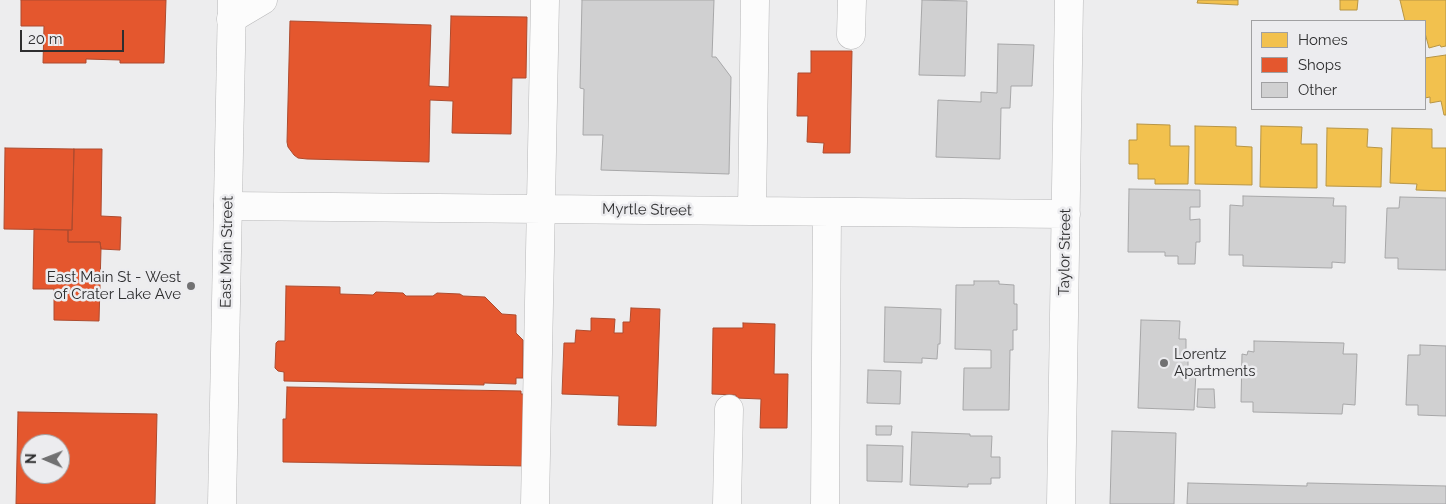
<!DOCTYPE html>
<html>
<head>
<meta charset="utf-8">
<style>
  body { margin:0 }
  #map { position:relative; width:1446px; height:504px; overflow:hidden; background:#ededee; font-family:Raleway,sans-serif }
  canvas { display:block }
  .legend { position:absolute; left:1251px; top:20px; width:175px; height:90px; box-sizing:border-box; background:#ececef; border:1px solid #a0a0a2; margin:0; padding:6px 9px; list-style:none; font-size:15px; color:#2e2e2f }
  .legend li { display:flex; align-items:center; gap:10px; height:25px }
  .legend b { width:25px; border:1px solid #a0a0a2 }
  .north { position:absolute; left:20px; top:434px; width:50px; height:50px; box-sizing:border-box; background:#ececef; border:1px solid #a0a0a2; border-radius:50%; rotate:271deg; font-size:14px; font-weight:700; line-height:20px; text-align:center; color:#2e2e2f }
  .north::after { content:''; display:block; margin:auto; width:18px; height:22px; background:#717172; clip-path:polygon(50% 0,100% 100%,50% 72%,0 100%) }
  .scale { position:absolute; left:20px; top:30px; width:104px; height:22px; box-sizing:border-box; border:2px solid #2e2e2f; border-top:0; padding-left:6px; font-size:15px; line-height:18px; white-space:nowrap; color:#2e2e2f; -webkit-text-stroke:4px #ececef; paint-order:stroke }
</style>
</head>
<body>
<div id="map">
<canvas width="1446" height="504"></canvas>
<ul class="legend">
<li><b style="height:14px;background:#f2c14e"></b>Homes</li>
<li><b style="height:14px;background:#e4572e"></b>Shops</li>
<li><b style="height:14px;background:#d0d0d1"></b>Other</li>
</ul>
<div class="north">N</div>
<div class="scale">20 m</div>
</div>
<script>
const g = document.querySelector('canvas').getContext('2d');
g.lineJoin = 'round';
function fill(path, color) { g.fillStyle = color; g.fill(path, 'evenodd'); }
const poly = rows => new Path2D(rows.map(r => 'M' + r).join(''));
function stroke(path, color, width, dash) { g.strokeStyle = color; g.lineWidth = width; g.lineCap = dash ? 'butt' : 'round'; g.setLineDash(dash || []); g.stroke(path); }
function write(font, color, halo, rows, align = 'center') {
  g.font = font + ' Raleway,sans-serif'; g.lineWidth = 5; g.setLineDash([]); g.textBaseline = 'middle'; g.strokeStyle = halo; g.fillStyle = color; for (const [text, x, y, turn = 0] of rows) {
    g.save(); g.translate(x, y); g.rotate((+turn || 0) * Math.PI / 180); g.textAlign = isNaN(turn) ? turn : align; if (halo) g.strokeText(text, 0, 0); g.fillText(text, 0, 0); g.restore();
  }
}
const homes = poly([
  [1198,0,1238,0,1238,5,1197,3,1198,0],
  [1340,0,1358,0,1357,10,1340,10,1340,0],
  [1400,0,1446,0,1446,46,1441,47,1440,45,1429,48,1425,33,1425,21,1405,21,1400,0],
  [1446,55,1446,115,1444,115,1441,101,1430,103,1430,97,1425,98,1425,58,1446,55],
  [1137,124,1170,125,1170,146,1189,146,1188,184,1155,184,1155,179,1138,179,1138,164,1129,164,1129,140,1137,140,1137,124],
  [1195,126,1236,127,1236,146,1252,147,1252,185,1195,184,1195,126],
  [1261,126,1302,127,1301,144,1317,144,1317,188,1260,187,1261,126],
  [1327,128,1368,129,1367,147,1382,148,1381,187,1326,186,1327,128],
  [1392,128,1432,129,1432,148,1446,148,1446,191,1416,190,1417,184,1390,183,1392,128]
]);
fill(homes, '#f2c14e');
stroke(homes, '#b79545', 1);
const shops = poly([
  [21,0,166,0,164,63,120,63,120,60,86,59,86,63,43,63,44,26,21,26,21,0],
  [451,16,527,17,526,78,512,78,511,134,452,133,453,101,430,100,429,162,307,159,298,158,294,155,288,147,287,142,290,21,431,25,429,86,449,87,451,16],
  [811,51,852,51,850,153,823,153,824,143,807,142,808,116,797,116,798,73,811,73,811,51],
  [5,148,74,149,72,230,4,229,5,148],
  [74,149,102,149,101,216,121,217,120,250,101,249,100,242,68,242,68,230,72,230,74,149],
  [34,229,68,230,68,242,100,242,101,249,99,321,54,320,54,289,33,289,34,229],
  [286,286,340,287,340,294,373,295,376,292,403,293,406,296,433,296,437,293,460,294,463,296,485,297,502,314,516,315,516,333,523,340,523,378,516,378,516,384,484,383,484,385,284,381,284,372,278,371,275,368,276,343,278,341,285,341,286,286],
  [631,308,660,309,656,426,618,425,619,396,562,394,564,343,575,343,576,330,591,331,591,318,615,319,614,333,623,333,623,322,630,322,631,308],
  [743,323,775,324,774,374,788,374,787,428,760,428,761,399,736,398,736,395,712,394,713,328,743,328,743,323],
  [287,387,521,391,521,394,528,394,526,466,283,462,283,419,286,419,287,387],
  [18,412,157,414,155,504,16,504,18,412],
  [30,444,60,444,60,474,30,474,30,444]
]);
fill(shops, '#e4572e');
stroke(shops, '#ad4b2e', 1);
const building = poly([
  [582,0,714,0,712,57,716,57,731,77,729,174,601,170,603,135,583,135,584,89,580,88,582,0],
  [922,0,967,1,965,76,919,75,922,0],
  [998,44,1034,45,1032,86,1011,86,1010,108,1001,108,1000,159,936,157,938,100,981,102,981,92,997,93,998,44],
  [1129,189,1200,190,1200,207,1190,207,1190,220,1200,219,1200,242,1196,242,1195,264,1178,264,1178,256,1165,256,1165,252,1128,252,1129,189],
  [1243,196,1334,198,1333,206,1346,206,1345,263,1332,262,1332,268,1243,266,1243,255,1229,255,1230,205,1243,206,1243,196],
  [1400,197,1446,198,1446,270,1398,269,1398,258,1385,258,1387,208,1399,208,1400,197],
  [974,281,999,281,999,284,1014,285,1014,304,1017,304,1017,330,1013,330,1013,350,1010,350,1009,410,963,410,964,368,991,368,991,350,955,349,956,285,974,285,974,281],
  [885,307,941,309,940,344,938,344,937,359,922,358,922,363,884,362,885,307],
  [1141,320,1180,321,1179,339,1186,339,1186,352,1188,352,1188,371,1196,372,1194,410,1138,408,1141,320],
  [1254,341,1344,343,1343,354,1357,354,1355,405,1343,404,1342,414,1253,412,1253,402,1241,402,1242,354,1247,355,1248,351,1254,352,1254,341],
  [1420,345,1446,346,1446,416,1418,415,1418,405,1406,405,1408,355,1420,355,1420,345],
  [868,370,901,371,900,404,867,403,868,370],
  [1198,389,1214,389,1215,408,1197,407,1198,389],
  [876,426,892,426,891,435,876,435,876,426],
  [1112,431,1176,433,1174,504,1110,504,1112,431],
  [912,432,970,434,970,436,992,436,991,457,1000,457,1000,478,991,478,991,484,968,484,968,487,910,485,912,432],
  [867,445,903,446,902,482,867,481,867,445],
  [1188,483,1307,486,1307,483,1446,486,1446,504,1187,504,1188,483]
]);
fill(building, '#d0d0d1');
stroke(building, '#a7a7a8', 1);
const minor = poly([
  [231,19,263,0],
  [851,35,852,0],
  [228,206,1066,214],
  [752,211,755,0],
  [535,504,545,0],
  [727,504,729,409],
  [825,504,827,212],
  [1061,504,1069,0]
]);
const major = poly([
  [222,504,232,0]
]);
stroke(minor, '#b8b8b9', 29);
stroke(major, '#b8b8b9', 29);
stroke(minor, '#fcfcfc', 28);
stroke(major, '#fcfcfc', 28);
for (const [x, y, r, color] of [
  [191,286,5,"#717172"],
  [1164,363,5,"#717172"]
]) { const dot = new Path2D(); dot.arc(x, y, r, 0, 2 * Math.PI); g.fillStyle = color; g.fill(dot); stroke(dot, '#ececef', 2); }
write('15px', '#2e2e2f', '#ececef', [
  ["Myrtle Street",647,210,1],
  ["East Main Street",227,252,-89],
  ["Taylor Street",1065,252,-89]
]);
write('15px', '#2e2e2f', '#ececef', [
  ["East Main St - West",181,277],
  ["of Crater Lake Ave",181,294],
  ["Lorentz",1174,354,"left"],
  ["Apartments",1174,371,"left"]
], 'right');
</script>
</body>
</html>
